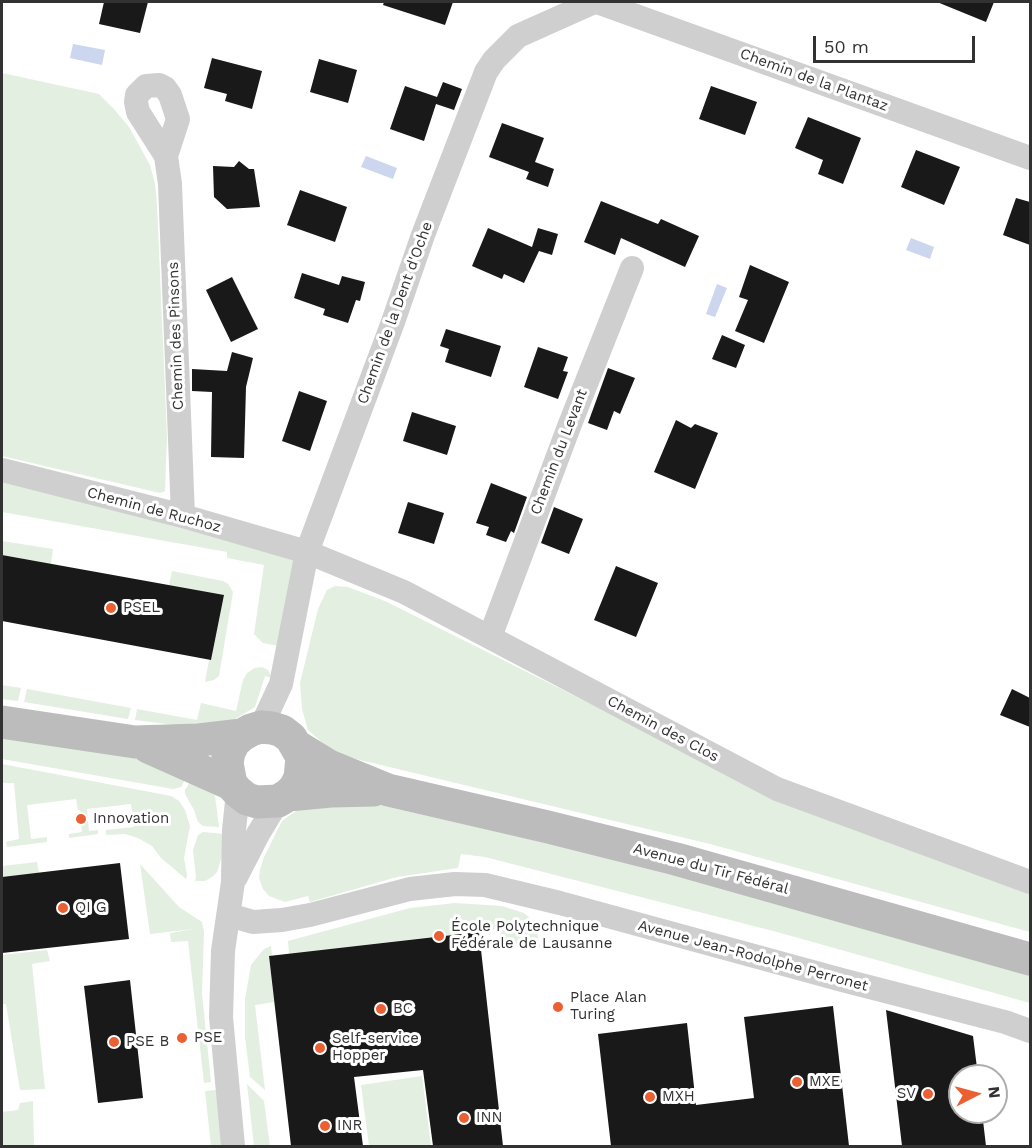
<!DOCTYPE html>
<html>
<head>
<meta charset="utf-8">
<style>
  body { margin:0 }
  #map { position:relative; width:1032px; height:1148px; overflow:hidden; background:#fff; font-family:"Work Sans",sans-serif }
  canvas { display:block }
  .frame { position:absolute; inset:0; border:3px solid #323232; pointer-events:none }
  .north { position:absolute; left:948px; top:1064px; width:60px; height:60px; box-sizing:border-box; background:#fff; border:2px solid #adadad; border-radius:50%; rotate:84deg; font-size:16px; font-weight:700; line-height:24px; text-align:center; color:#323232 }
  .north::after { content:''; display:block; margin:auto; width:21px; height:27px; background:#eb6032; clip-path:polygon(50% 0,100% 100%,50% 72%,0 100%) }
  .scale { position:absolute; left:813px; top:36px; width:162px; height:27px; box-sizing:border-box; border:3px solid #323232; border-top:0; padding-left:8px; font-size:18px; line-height:21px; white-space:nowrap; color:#323232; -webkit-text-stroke:4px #fff; paint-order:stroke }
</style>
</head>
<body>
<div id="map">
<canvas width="1032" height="1148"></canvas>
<div class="frame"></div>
<div class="north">N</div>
<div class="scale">50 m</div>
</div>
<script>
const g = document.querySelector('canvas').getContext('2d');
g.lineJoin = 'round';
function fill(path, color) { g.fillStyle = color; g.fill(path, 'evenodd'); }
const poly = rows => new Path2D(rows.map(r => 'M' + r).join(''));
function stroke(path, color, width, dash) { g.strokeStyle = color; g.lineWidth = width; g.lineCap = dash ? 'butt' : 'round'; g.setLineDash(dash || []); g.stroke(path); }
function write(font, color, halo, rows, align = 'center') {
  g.font = font + ' "Work Sans",sans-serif'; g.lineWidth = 6; g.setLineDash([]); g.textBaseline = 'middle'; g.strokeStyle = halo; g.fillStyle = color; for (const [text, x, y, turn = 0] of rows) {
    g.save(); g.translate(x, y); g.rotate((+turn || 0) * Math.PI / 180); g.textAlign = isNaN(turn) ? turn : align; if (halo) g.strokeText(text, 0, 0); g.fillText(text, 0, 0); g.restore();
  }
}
fill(poly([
  [2,73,99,94,114,109,129,127,150,165,155,184,157,205,167,436,165,491,160,493,2,456],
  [2,479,297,556,279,646,263,643,254,634,264,565,227,558,227,552,2,512],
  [2,541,53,549,51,564,2,555],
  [172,571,223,581,228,584,233,592,219,676,214,680,205,682,209,660,211,660,224,596,169,585],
  [335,586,348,587,387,602,735,776,1030,892,1030,932,710,844,335,754,308,730,302,709,300,683,318,609,327,590],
  [262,667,268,670,272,678,265,676,255,707,232,721,182,726,135,720,137,709,197,720,201,703,236,711,243,680,247,673,255,668],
  [2,685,21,688,18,701,2,699],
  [27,689,131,708,128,719,24,702],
  [2,735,137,757,187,776,181,787,173,789,2,759],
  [2,764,171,796,179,801,185,810,190,826,184,858,187,875,186,879,161,858,152,846,138,838,125,834,106,835,106,830,134,827,131,804,87,809,89,831,98,830,98,834,69,838,69,834,82,832,80,810,78,810,76,799,27,805,31,839,47,837,47,842,7,847,6,842,19,839,14,783,2,783],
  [192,779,212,791,215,796,219,827,203,826,198,822,194,810,185,794,185,790],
  [354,799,589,853,691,879,1030,974,1030,1003,777,932,485,857,461,854,458,868,397,877,310,902,308,896,285,902,269,896,263,889,259,878,260,870,264,857,282,821,299,809],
  [203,832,225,834,222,856,217,872,212,877,205,881,195,881,196,877,193,850,198,835],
  [37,862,39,873,2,877,2,866],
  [140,864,179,907,202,922,204,932,202,994,211,1082,204,1083,188,941,171,942,170,933,194,929,150,934],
  [455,903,502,906,524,913,532,920,536,928,540,947,534,949,533,942,501,946,499,929,289,954,288,941,410,908],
  [271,946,272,956,269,956,274,1002,255,1005,265,1090,250,1077,245,1037,245,999,251,965,264,949],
  [47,950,50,961,32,964,45,1089,20,1090,6,1004,2,1004,2,955],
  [422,1076,431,1146,369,1146,361,1085],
  [247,1084,264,1101,270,1146,254,1146],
  [216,1090,223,1146,211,1146,205,1091],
  [33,1101,34,1146,2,1146,2,1112,18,1110,20,1103]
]), '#e3efe0');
fill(poly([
  [73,44,105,50,102,65,70,58],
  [366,156,397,168,393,179,361,167],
  [911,238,934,247,930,259,906,250],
  [717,284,727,288,715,317,706,314]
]), '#cdd6ef');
fill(poly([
  [104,2,148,2,140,33,99,24],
  [384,2,453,2,445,25,383,5],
  [937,2,994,2,986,22],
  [212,58,262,71,252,109,225,101,227,94,204,88],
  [319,59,357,70,348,103,310,92],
  [443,82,462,89,454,110,436,104,424,141,390,129,405,86,437,97],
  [711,86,757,102,745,135,699,119],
  [808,117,861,138,843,184,818,174,823,160,795,148],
  [502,123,544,138,535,162,554,169,548,187,526,179,529,172,489,157],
  [916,150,960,167,944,205,901,187],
  [239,161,249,169,254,169,260,207,227,209,214,197,213,166,234,167],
  [300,190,347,207,335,242,287,225],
  [1016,198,1030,202,1030,245,1003,235],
  [601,201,658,224,661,219,699,236,685,267,621,238,615,255,584,242],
  [488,228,532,247,538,228,558,234,552,255,539,251,524,283,504,274,502,279,472,266],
  [750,265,789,282,764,343,735,331,748,300,739,297],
  [302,273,339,285,342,276,365,282,360,301,356,300,348,323,323,315,325,309,294,298],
  [232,277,258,329,231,342,206,290],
  [446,329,501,346,491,377,445,362,449,349,440,346],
  [722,335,745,345,736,368,712,359],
  [538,347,568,357,563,371,568,372,558,399,524,387],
  [232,352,253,358,246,387,244,458,211,457,212,392,192,391,192,369,227,371],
  [608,368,635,378,620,414,614,411,607,430,588,423],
  [299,391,327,401,310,451,282,441],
  [412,412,456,426,447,455,403,441],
  [676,420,691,428,695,424,718,433,695,489,654,472],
  [491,483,527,497,514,533,511,531,506,542,486,535,489,527,476,523],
  [408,502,444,513,434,544,398,533],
  [554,507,583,519,569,554,541,543],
  [2,555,224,595,211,660,2,621],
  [616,566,658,583,636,637,594,620],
  [1012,689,1030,698,1030,727,1000,715],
  [120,863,129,939,2,953,2,877],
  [479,932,503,1146,433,1146,423,1070,354,1077,363,1146,291,1146,269,956],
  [130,980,143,1098,98,1103,84,986],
  [833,1006,849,1146,611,1146,598,1034,687,1023,696,1105,754,1098,744,1017],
  [886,1010,973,1036,978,1076,960,1076,960,1112,982,1112,986,1146,902,1146]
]), '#191919');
stroke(poly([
  [597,2,1030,158],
  [166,156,138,112,136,102,137,95,146,86,159,85,165,88,170,95,178,119,166,156,170,184,183,516],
  [2,470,183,516,307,552,404,592,777,789,1030,882],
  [490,637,570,424,632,268],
  [261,727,281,684,307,552,393,322,423,235,486,72,494,60,518,36,594,2],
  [236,877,258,834,278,801],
  [229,915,253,922,282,920,310,915,410,889,455,884,485,885,560,903,842,980,1005,1022,1030,1031],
  [233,1146,221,1017,223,951,233,882,234,830,238,792]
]), '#cfcfcf', 24);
stroke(poly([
  [2,722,135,742,199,740,242,735,251,730,261,727,272,728,282,731,291,738,302,757,300,778,295,788,288,795,278,801,257,802,247,799,238,792,231,784,227,763,229,752,234,742,242,735],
  [148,747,231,784],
  [298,747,329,766,388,790,548,827,676,859,1030,959],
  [288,795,331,791,374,790]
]), '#bcbcbc', 33);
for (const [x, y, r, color] of [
  [111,608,6,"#eb6032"],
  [81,819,6,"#eb6032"],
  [63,908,6,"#eb6032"],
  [439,936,6,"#eb6032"],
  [558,1007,6,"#eb6032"],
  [381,1009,6,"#eb6032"],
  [182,1038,6,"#eb6032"],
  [114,1042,6,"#eb6032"],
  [320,1048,6,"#eb6032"],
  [797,1082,6,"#eb6032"],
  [928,1094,6,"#eb6032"],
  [650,1097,6,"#eb6032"],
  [464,1118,6,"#eb6032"],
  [325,1126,6,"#eb6032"]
]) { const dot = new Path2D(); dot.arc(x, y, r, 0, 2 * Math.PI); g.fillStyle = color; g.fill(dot); stroke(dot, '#fff', 2); }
write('15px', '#323232', '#fff', [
  ["Chemin de la Plantaz",814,80,20],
  ["Chemin de la Dent d'Oche",395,313,-70],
  ["Chemin des Pinsons",176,336,-92],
  ["Chemin du Levant",559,452,-69],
  ["Chemin de Ruchoz",154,510,15],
  ["Chemin des Clos",663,729,28],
  ["Avenue du Tir Fédéral",711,869,15],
  ["Avenue Jean-Rodolphe Perronet",753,956,15]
]);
write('15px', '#323232', '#fff', [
  ["PSEL",123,608],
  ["Innovation",93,819],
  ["QI G",75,908],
  ["École Polytechnique",451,927],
  ["Fédérale de Lausanne",451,944],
  ["Place Alan",570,998],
  ["Turing",570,1015],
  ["BC",393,1009],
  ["PSE",194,1038],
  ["Self-service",332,1039],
  ["Hopper",332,1056],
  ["PSE B",126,1042],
  ["MXE",809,1082],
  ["SV",916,1094,"right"],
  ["MXH",662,1097],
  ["INN",476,1118],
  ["INR",337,1126]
], 'left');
</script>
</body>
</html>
